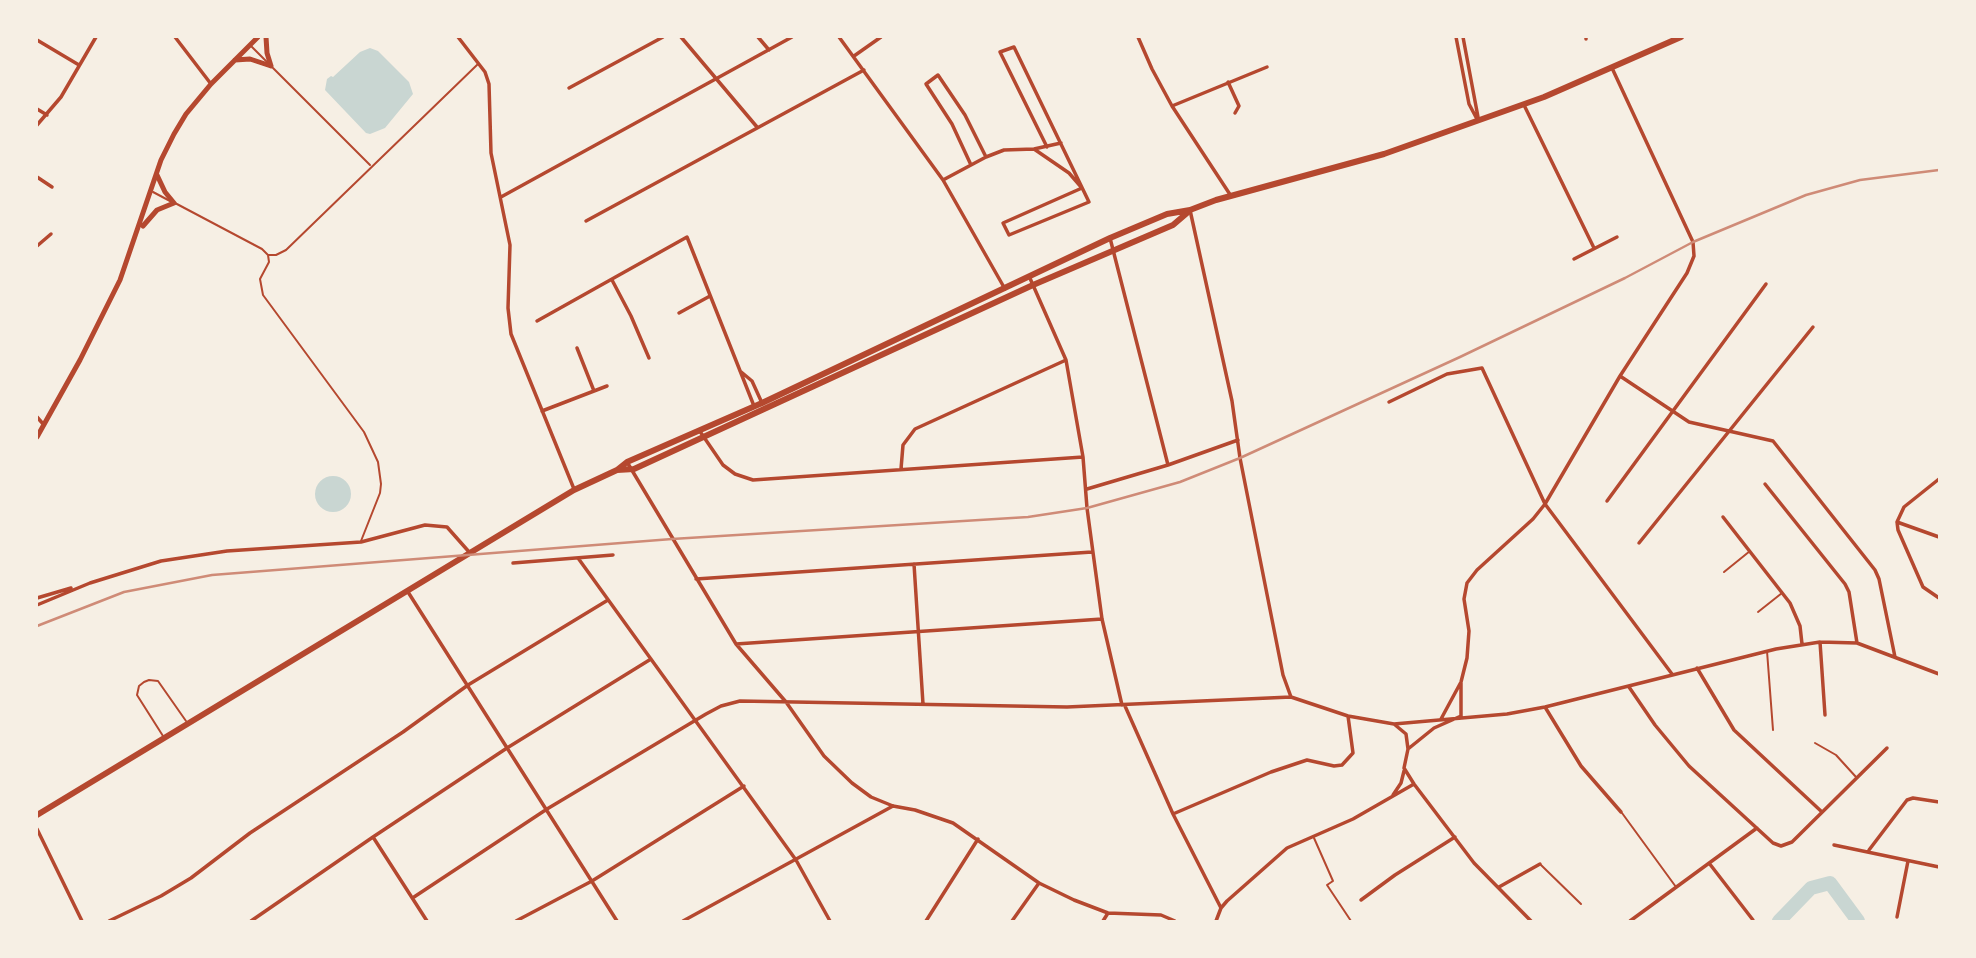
<!DOCTYPE html>
<html>
<head>
<meta charset="utf-8">
<style>
  body { margin:0 }
  #map { position:relative; width:1976px; height:958px; overflow:hidden; background:#f6efe4; font-family:"Open Sans",sans-serif }
  canvas { display:block }
  .frame { position:absolute; inset:0; border:38px solid #f6efe4; pointer-events:none }
</style>
</head>
<body>
<div id="map">
<canvas width="1976" height="958"></canvas>
<div class="frame"></div>
</div>
<script>
const g = document.querySelector('canvas').getContext('2d');
g.lineJoin = 'round';
function fill(path, color) { g.fillStyle = color; g.fill(path, 'evenodd'); }
const poly = rows => new Path2D(rows.map(r => 'M' + r).join(''));
function stroke(path, color, width, dash) { g.strokeStyle = color; g.lineWidth = width; g.lineCap = dash ? 'butt' : 'round'; g.setLineDash(dash || []); g.stroke(path); }
fill(poly([
  [370,48,378,51,409,82,413,94,385,128,370,134,366,133,325,90,327,79,331,76,333,77,360,52],
  '315 494a18 18 0 1 1 36 0a18 18 0 1 1-36 0Z'
]), '#c9d6d2');
stroke(poly([
  [1779,921,1811,888,1830,883,1858,921]
]), '#c9d6d2', 14);
stroke(poly([
  [250,45,269,64],
  [273,68,370,165],
  [153,192,170,201],
  [175,203,262,249,268,255],
  [268,255,269,262,260,279,263,295,364,432,378,462,381,484,380,493,361,541],
  [269,255,276,255,286,250,478,64],
  [1724,572,1750,551],
  [1758,612,1782,593],
  [1767,651,1773,730],
  [163,736,137,695,139,686,144,682,149,680,158,681,186,721],
  [1815,743,1836,755,1856,777],
  [1622,813,1676,887],
  [1314,838,1333,881,1327,885,1351,921],
  [1541,865,1581,904]
]), '#b5482f', 2);
stroke(poly([
  [175,37,211,84],
  [458,37,485,72,489,84,491,153,510,245,508,308,511,334,574,489],
  [681,37,757,127],
  [758,37,769,50],
  [839,37,943,180,1005,289],
  [1138,37,1152,69,1172,106,1231,196],
  [1456,37,1469,104,1478,121],
  [1463,37,1478,117],
  [1586,37,1586,39],
  [37,40,79,65],
  [854,56,881,37],
  [1228,82,1239,106,1235,113],
  [569,88,663,37],
  [1524,105,1594,248],
  [1172,106,1267,67],
  [37,109,47,115],
  [37,125,61,97,96,37],
  [1034,149,1069,173,1082,188,1003,223,1009,235,1089,202,1014,47,1000,52,1047,147],
  [971,165,952,124,926,84,938,75,965,115,986,157],
  [37,177,52,187],
  [943,180,986,157,1004,150,1034,149,1061,143],
  [501,197,792,37],
  [1190,210,1232,401,1240,458,1283,675,1291,697],
  [586,221,864,70],
  [1110,238,1168,465],
  [37,246,51,234],
  [1574,259,1617,237],
  [1029,276,1066,360,1083,457,1087,508,1102,619,1122,705],
  [612,280,631,316,649,358],
  [679,313,710,296],
  [537,321,687,237,754,406],
  [577,348,594,391],
  [740,371,752,381,762,403],
  [1620,376,1689,422,1773,441,1875,570,1879,579,1895,657],
  [1389,402,1447,374,1482,368,1545,504,1672,674],
  [542,411,607,386],
  [37,417,44,425],
  [699,430,723,465,735,474,753,480,1083,457],
  [627,462,736,644,786,702,824,756,852,783,871,797,893,806,915,810,953,823,1039,883,1074,900,1108,913,1161,915,1175,921],
  [901,469,903,445,915,429,1066,360],
  [1939,479,1904,507,1897,522,1898,530,1923,587,1939,598],
  [1765,484,1845,584,1849,592,1857,643],
  [1087,489,1168,465,1238,440],
  [1607,501,1766,284],
  [1723,517,1790,603,1800,626,1802,644],
  [1897,522,1939,537],
  [1639,543,1813,327],
  [578,558,796,860,830,921],
  [513,563,613,555],
  [914,564,923,704],
  [696,579,1092,552],
  [408,592,617,921],
  [37,598,71,588],
  [37,605,90,583,161,561,227,551,361,542,425,525,447,527,470,553],
  [1820,642,1825,715],
  [736,644,1102,619],
  [1697,668,1734,730,1822,812],
  [1629,687,1655,725,1689,766,1773,843,1781,846,1792,842,1887,748],
  [1125,706,1173,814,1221,908],
  [1545,707,1581,766,1621,812],
  [1441,719,1461,682,1467,658,1469,631,1464,599,1467,583,1477,570,1533,519,1545,504,1620,376,1687,273,1694,256,1693,242,1612,68],
  [1394,724,1406,734,1408,749,1404,768,1414,784,1474,863,1531,921],
  [1408,749,1434,728,1461,716,1461,683],
  [1393,795,1401,783,1404,771],
  [1173,814,1271,772,1307,760,1334,766,1342,765,1353,753,1348,716],
  [37,829,82,921],
  [373,837,427,921],
  [1834,845,1939,867],
  [1869,850,1907,800,1913,798,1939,802],
  [1709,863,1753,920],
  [1499,887,1540,864],
  [414,897,547,809,706,714,721,706,740,701,1067,707,1291,697,1348,716,1394,724,1507,714,1545,707,1776,649,1820,642,1857,643,1939,674],
  [1361,900,1395,875,1455,837],
  [1897,917,1908,861],
  [109,921,161,896,191,878,250,833,403,732,468,685,608,600],
  [251,921,373,837,507,748,651,659],
  [516,921,592,881,744,786],
  [683,921,893,806],
  [926,921,978,839],
  [1012,921,1039,883],
  [1103,921,1108,913],
  [1216,921,1221,908,1227,901,1287,848,1353,819,1414,784],
  [1630,921,1757,828]
]), '#b5482f', 3.5);
stroke(poly([
  [266,37,267,53,271,66],
  [235,60,250,59,271,66],
  [143,226,157,210,174,203,165,192,157,175],
  [37,437,80,360,120,280,161,160,174,134,186,114,211,84,258,37]
]), '#b5482f', 5);
stroke(poly([
  [617,470,634,469,1033,285,1173,225,1187,213],
  [37,815,521,522,574,490,617,470,627,462,762,403,1110,238,1167,214,1190,210,1216,200,1384,154,1544,97,1681,37]
]), '#b5482f', 6);
stroke(poly([
  [37,626,124,592,212,575,672,539,1028,517,1087,508,1180,482,1240,458,1460,357,1625,278,1693,242,1806,195,1860,180,1939,170]
]), '#cf8b77', 2.5);
</script>
</body>
</html>
